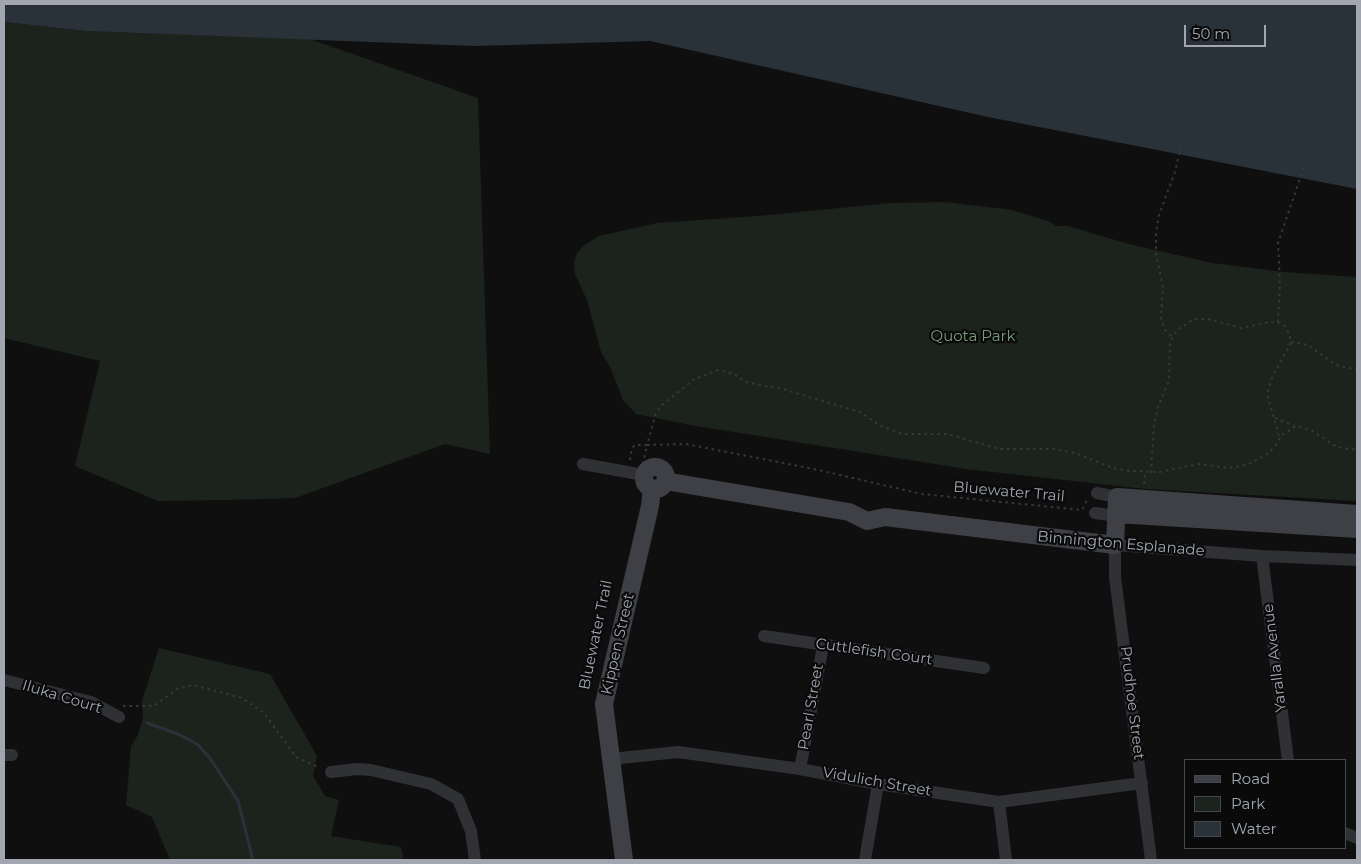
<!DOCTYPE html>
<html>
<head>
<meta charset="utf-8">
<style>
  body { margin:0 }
  #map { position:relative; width:1361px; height:864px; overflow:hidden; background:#0f0f10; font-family:Montserrat,sans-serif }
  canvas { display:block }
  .frame { position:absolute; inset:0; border:5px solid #a1a6b1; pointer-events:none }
  .legend { position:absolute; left:1184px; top:759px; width:162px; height:90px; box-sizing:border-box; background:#0a0a0b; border:1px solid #46484d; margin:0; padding:6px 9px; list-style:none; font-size:15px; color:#a1a6b1 }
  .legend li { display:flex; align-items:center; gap:10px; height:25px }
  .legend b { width:25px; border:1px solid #46484d }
  .scale { position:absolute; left:1184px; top:25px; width:82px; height:22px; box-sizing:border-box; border:2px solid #a1a6b1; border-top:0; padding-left:6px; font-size:15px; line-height:18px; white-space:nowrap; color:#a1a6b1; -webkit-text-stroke:4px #0a0a0b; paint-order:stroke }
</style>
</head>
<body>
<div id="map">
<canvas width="1361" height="864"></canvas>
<div class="frame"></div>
<ul class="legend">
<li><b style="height:6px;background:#3e4045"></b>Road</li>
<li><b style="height:14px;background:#1c231c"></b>Park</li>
<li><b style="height:14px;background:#293238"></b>Water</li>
</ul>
<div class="scale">50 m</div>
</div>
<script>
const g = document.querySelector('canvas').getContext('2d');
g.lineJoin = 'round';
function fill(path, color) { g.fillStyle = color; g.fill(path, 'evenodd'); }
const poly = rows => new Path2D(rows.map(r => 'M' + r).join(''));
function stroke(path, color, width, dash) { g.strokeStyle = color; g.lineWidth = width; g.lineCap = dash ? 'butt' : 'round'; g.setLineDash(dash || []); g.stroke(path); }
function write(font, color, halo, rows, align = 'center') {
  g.font = font + ' Montserrat,sans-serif'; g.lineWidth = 4.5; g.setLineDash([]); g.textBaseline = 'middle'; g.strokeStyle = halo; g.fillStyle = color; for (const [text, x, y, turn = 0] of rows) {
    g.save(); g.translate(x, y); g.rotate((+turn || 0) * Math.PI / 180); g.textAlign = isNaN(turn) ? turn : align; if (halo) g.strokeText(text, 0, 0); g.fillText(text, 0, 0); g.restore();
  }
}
fill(poly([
  [4,22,86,31,310,39,478,98,490,454,445,444,295,498,226,500,158,501,75,466,100,361,4,338],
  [945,202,1012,210,1048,221,1056,226,1068,226,1129,244,1212,263,1284,272,1357,277,1357,501,1146,489,966,469,690,425,636,414,623,400,611,369,601,352,587,300,575,274,574,263,577,253,583,246,599,236,657,223,758,216,891,203],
  [159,648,270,674,317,756,313,776,325,796,339,800,331,836,401,847,404,860,170,860,152,817,126,805,131,746,138,735,143,717,142,701]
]), '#1c231c');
fill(poly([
  [4,4,1357,4,1357,189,988,117,650,41,474,46,86,31,4,22]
]), '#293238');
stroke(poly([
  [147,723,178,734,197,744,210,758,238,801,253,860]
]), '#293238', 3);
stroke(poly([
  [1278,322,1280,284,1278,243,1304,167],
  [1171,336,1165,330,1161,318,1163,287,1156,253,1156,234,1159,215,1175,172,1182,141],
  [1291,342,1308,345,1336,365,1357,370],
  [1275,418,1294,426],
  [630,460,632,448,635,445,647,445,656,413,661,406,693,380,718,370,734,374,746,382,782,389,860,412,881,426,903,434,948,434,999,449,1054,449,1075,453,1113,468,1129,471,1159,472,1199,464,1229,468,1247,465,1266,455,1275,446,1282,435,1296,426,1311,430,1337,447,1357,450],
  [643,464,647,445,686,444,814,469,922,494,1082,510,1088,498],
  [1151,473,1154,424,1158,407,1169,381,1170,342,1177,330,1194,319,1208,319,1241,328,1270,322,1280,323,1286,327,1290,336,1290,345,1273,375,1267,394,1279,436],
  [1144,484,1145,473],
  [123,706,154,706,177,689,193,685,242,698,264,713,296,757,320,768]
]), '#36383c', 2, [2.5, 4]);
stroke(poly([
  [583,464,644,475],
  [1097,493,1117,497],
  [1095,513,1117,516],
  [1262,556,1288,760],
  [764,636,984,668],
  [4,680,91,702,119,717],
  [4,755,12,755],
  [611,759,678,752,800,769,878,784,999,802,1142,783],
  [800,769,823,646],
  [331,772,357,769,371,770,431,784,458,799,471,831,475,860],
  [999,802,1006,860],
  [1345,833,1357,838],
  [865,860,878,784],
  [1151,860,1115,577,1115,545,1262,556,1357,560]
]), '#303135', 12);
stroke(poly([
  '644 478a11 11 0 1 1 22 0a11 11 0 1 1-22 0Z',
  [665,481,849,512,867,521,885,517,1115,545,1117,497,1357,514],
  [1117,514,1357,529],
  [624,860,604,704,650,506,652,488]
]), '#3e4045', 18);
write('15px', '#789b7a', '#0a0a0b', [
  ["Quota Park",973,337]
]);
write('15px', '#a1a6b1', '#0a0a0b', [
  ["Bluewater Trail",1009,492,5],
  ["Binnington Esplanade",1121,544,5],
  ["Bluewater Trail",596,635,-78],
  ["Kippen Street",618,644,-77],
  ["Cuttlefish Court",874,652,8],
  ["Yaralla Avenue",1275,658,-97],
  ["Iluka Court",62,697,17],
  ["Prudhoe Street",1132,703,83],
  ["Pearl Street",811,707,-80],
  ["Vidulich Street",877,782,10]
]);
</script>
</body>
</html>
